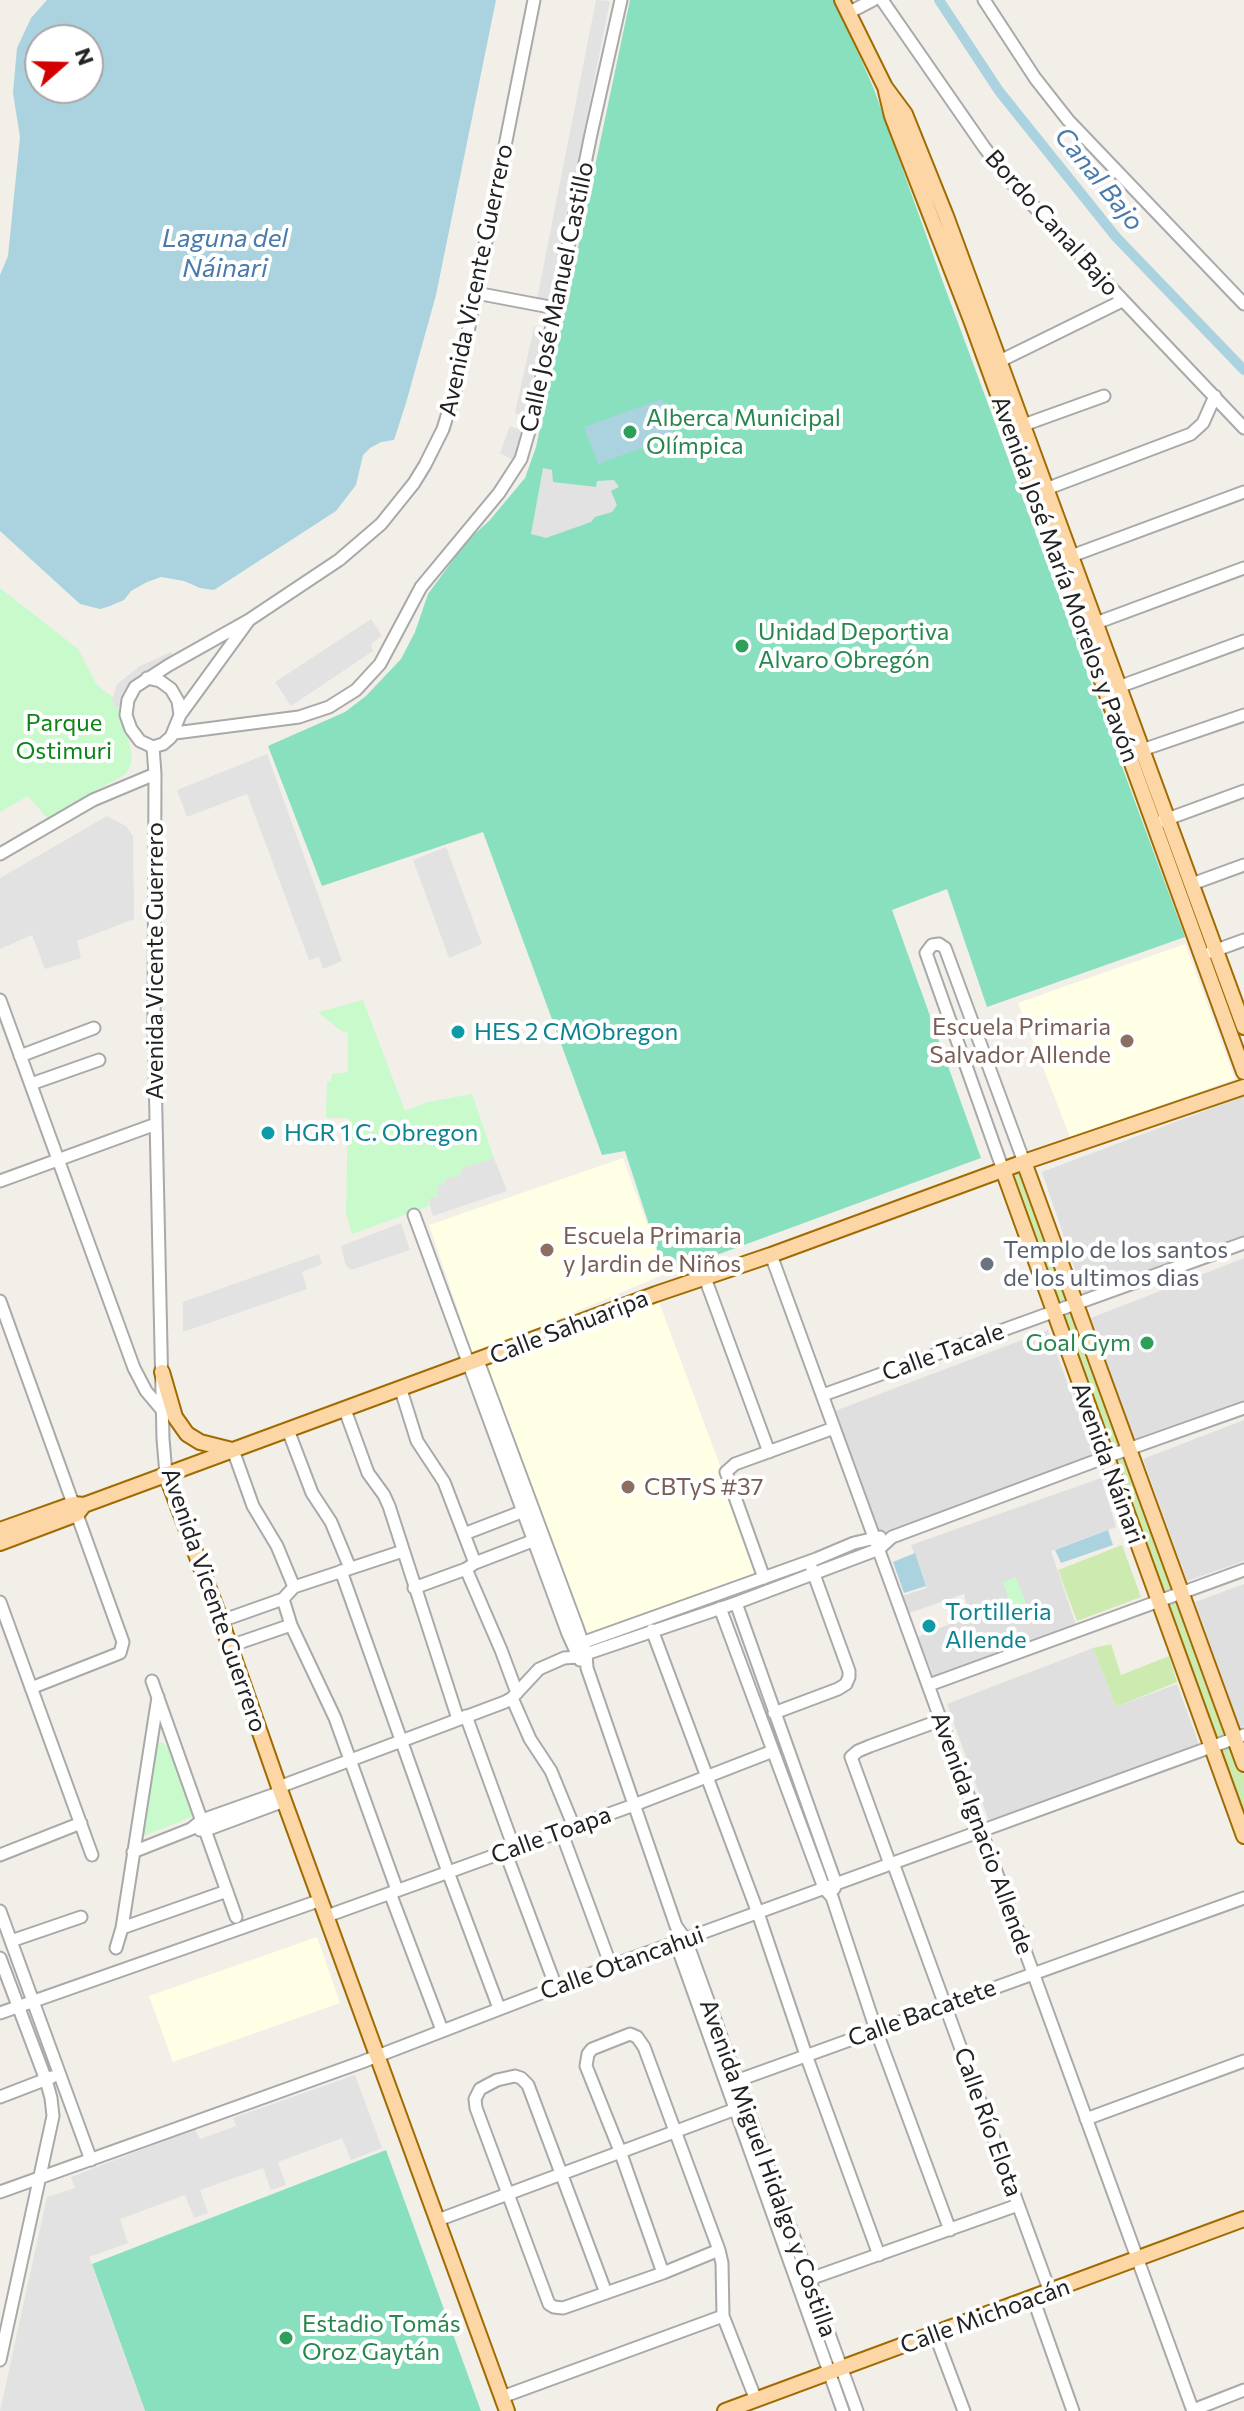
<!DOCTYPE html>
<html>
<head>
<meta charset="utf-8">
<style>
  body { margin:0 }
  #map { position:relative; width:1244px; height:2411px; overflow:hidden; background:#f2efe9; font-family:Commissioner,sans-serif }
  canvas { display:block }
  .north { position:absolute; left:24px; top:24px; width:80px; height:80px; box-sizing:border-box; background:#fff; border:2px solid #a7a7a7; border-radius:50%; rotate:70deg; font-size:22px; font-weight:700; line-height:32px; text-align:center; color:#222 }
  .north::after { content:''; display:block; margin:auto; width:28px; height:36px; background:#d40000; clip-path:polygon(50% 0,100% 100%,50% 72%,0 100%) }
</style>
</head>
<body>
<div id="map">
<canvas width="1244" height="2411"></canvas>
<div class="north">N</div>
</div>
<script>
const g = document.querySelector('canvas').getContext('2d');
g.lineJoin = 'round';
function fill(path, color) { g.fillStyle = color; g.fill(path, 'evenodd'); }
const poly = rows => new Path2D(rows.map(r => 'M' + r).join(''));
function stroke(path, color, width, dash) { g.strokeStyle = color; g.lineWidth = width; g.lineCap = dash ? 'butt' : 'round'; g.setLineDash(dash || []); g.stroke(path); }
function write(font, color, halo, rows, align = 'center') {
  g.font = font + ' Commissioner,sans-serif'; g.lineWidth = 8; g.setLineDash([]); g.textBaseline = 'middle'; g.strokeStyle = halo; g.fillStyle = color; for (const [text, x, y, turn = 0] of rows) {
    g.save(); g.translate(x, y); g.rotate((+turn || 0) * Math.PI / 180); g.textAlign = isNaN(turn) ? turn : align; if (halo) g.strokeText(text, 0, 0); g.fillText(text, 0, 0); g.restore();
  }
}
fill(poly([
  [1244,1096,1244,1236,1083,1293,1042,1172],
  [1244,1258,1244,1400,1134,1439,1091,1318],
  [1048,1330,1094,1456,879,1534,835,1411],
  [1244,1420,1244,1561,1187,1581,1143,1459],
  [1101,1478,1116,1527,1051,1551,1076,1625,934,1677,918,1637,969,1616,964,1594,909,1613,902,1596,927,1588,911,1545],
  [1244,1584,1244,1726,1240,1728,1195,1602],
  [1093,1648,1116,1707,1177,1684,1200,1747,990,1824,947,1704]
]), '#e0dfdf');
fill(poly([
  [1185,944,1235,1079,1070,1137,1018,1003],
  [623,1158,665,1274,473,1355,429,1225],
  [656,1294,760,1573,593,1633,582,1652,471,1364],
  [317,1937,340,2003,173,2062,149,1996]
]), '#ffffe5');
fill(poly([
  [1016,1168,1022,1172,1067,1294,1065,1302,1058,1305,1010,1170],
  [1067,1312,1074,1316,1119,1438,1117,1446,1114,1448,1110,1449,1062,1314],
  [1120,1457,1126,1460,1172,1582,1170,1591,1166,1593,1162,1593,1114,1469,1115,1458],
  [1122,1545,1141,1597,1077,1621,1058,1570],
  [1173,1602,1180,1605,1225,1727,1223,1736,1220,1738,1216,1738,1166,1607,1168,1603],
  [1111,1644,1121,1675,1169,1656,1177,1682,1116,1707,1093,1648],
  [1226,1745,1233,1749,1244,1774,1244,1823,1219,1751,1221,1747]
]), '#cdebb0');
fill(poly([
  [0,588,78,649,97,685,114,698,125,723,132,756,131,764,126,774,47,818,28,796,0,812],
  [363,1000,405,1111,428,1102,472,1094,494,1158,464,1168,459,1176,446,1179,438,1196,428,1199,429,1206,352,1234,346,1213,348,1118,326,1118,327,1082,331,1081,332,1074,348,1072,348,1033,341,1031,318,1012],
  [1016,1577,1030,1615,1016,1620,1003,1582],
  [161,1742,168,1747,194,1816,141,1837,157,1745]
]), '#c8facc');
fill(poly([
  [630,0,835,0,874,89,940,274,1185,937,987,1007,947,889,892,910,981,1158,665,1274,625,1151,602,1155,483,832,322,886,268,746,345,712,366,696,401,659,415,632,428,594,467,541,489,521,525,478,536,447],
  [386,2150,481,2411,145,2411,92,2264]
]), '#88e0be');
fill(poly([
  [596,0,610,1,550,302,537,299],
  [534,327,543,328,525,416,515,413],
  [510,426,526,432,514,460,500,453],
  [543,468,552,470,553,482,596,487,597,481,614,480,619,487,611,491,617,505,612,512,595,517,591,522,546,538,531,534],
  [371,619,382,636,371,644,373,651,291,706,275,682],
  [171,652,177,658,152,669,136,679,123,694,121,706,115,708,112,700,117,684,140,666],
  [267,754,342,961,323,969,319,957,309,960,247,794,187,817,177,790],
  [107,816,126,826,133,836,134,919,77,941,81,958,45,969,32,935,0,949,0,878],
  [446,847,482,944,449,958,413,860],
  [494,1158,507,1191,433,1216,428,1199,438,1196,437,1186,444,1184,446,1179,459,1176,463,1168],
  [401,1223,410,1250,351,1270,346,1266,341,1246],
  [319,1254,322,1264,302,1272,307,1289,183,1332,183,1302],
  [355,2075,382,2148,351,2160,342,2138,278,2162,286,2185,271,2190,263,2168,200,2190,208,2213,194,2218,185,2195,120,2219,128,2243,89,2257,145,2411,0,2411,47,2197,75,2188,71,2177,195,2129,200,2139,236,2126,233,2118]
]), '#e2e2e2');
fill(poly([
  [47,0,496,0,436,295,406,403,394,440,381,442,370,448,363,455,356,485,336,511,214,590,200,588,184,581,161,577,147,582,131,591,124,600,110,606,100,609,80,604,0,531,0,275,8,256,20,137,13,93,17,48,31,18],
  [40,40,88,40,88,88,40,88],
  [662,399,675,436,598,464,584,427],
  [1108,1530,1113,1545,1061,1563,1055,1550],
  [915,1553,926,1586,904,1593,893,1562]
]), '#aad3df');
stroke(poly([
  [939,0,999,91,1116,237,1244,370]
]), '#aad3df', 10);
const minor = poly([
  [882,0,984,147,1008,179,1244,428],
  [984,0,1035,78,1068,120,1244,304],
  [848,13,873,0],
  [476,293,555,308],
  [1000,361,1122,301],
  [1018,427,1104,396],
  [1038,492,1191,434,1203,423,1215,396],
  [1066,558,1244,492],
  [249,620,180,715,171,737,163,744,153,747,140,741,131,729,126,715,128,700,135,687,169,665,249,620,339,560,381,524,414,483,425,465,443,429,459,377,534,0],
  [1096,623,1244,568],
  [147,678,160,681,171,689,178,701,180,715],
  [1113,689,1244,641],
  [175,733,299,717,329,707,356,690,380,664,421,587,499,493,521,459,534,414,591,134,621,0],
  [153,747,155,774,154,1027,163,1439,166,1474],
  [1142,750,1244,715],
  [1162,821,1244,791],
  [0,854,93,800,155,774],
  [1192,884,1244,865],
  [1211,952,1244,940],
  [0,1000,134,1368,146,1391,162,1410],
  [20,1056,94,1028],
  [31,1084,99,1060],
  [1003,1170,926,953,932,945,939,944,945,948,1024,1162],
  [0,1181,156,1124],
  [414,1215,568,1634,580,1660],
  [771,1255,1193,2411],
  [705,1278,769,1452],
  [0,1301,123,1642,120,1653,31,1688],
  [478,1361,577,1627,586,1653,587,1668,676,1926,686,1940,857,2411],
  [401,1390,417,1441,444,1482,475,1563],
  [823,1395,1244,1243],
  [345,1410,368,1473,384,1495,389,1506,458,1719],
  [288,1430,312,1493,331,1522,350,1568],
  [233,1450,253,1506,277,1546,294,1587],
  [464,1534,529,1509],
  [466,1569,501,1650,517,1693],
  [341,1571,448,1872,499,2008],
  [764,1578,726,1472,735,1464,834,1428],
  [414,1588,466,1569,475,1563,540,1538],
  [283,1599,291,1625,335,1718,397,1890],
  [0,1602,92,1855],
  [736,1603,836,1884,834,1889],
  [720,1608,824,1888,832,1897,876,2030,950,2230],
  [221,1621,283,1599,294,1587,403,1551],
  [652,1630,758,1913,806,2055,879,2255],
  [576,1645,816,1559,854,1543,880,1537],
  [230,1646,291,1625],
  [152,1681,236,1917],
  [929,1685,1244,1570],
  [512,1698,530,1739,551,1771,574,1827],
  [774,1713,838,1689,846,1684,849,1677,849,1671,812,1569],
  [466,1716,514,1848],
  [279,1787,505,1702,512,1698,539,1669,564,1658,577,1657,736,1603,879,1549,892,1537,1106,1457,1244,1408],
  [200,1830,206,1830,284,1801],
  [561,1831,611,1966],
  [505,1851,556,1987],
  [133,1852,191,1829,202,1820,281,1792],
  [0,1855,81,1823],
  [893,1863,1050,2292],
  [890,1864,851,1757,858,1751,870,1746,941,1720],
  [390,1893,442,2030],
  [0,1911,91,2160],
  [327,1916,634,1805,773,1751],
  [122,1928,227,1891],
  [676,1936,676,1943,843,2411],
  [11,1941,81,1917],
  [116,1948,122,1928,158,1697],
  [0,1958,46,2080,51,2098,53,2116,0,2360],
  [0,2013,321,1900],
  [736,2081,1244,1898],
  [0,2097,52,2077],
  [1086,2119,1244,2061],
  [0,2192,362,2062,611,1966,1244,1735],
  [438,2220,741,2107],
  [663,2273,620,2151,586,2066,588,2054,592,2049,630,2034,637,2037,644,2047,719,2250,722,2263,723,2316,756,2400],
  [804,2281,1018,2205],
  [606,2293,528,2085,521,2078,515,2076,497,2080,480,2089,475,2099,476,2108,549,2304,554,2307,563,2308,663,2273,719,2250],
  [1033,2298,1073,2411],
  [935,2334,964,2411],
  [502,2397,723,2316],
  [1193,2410,1244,2390]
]);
const major = poly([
  [842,0,885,87,905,114,946,216,1244,1027],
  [886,91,892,116,971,320,1244,1072],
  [1024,1162,1244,1764],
  [1003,1170,1244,1836],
  [162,1372,175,1417,187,1434,200,1442,232,1450],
  [166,1474,221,1621,279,1787,507,2411],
  [0,1530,73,1504,84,1505,656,1294,771,1255,1024,1162,1244,1087],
  [0,1543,77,1514,84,1505],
  [725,2411,1244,2219]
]);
stroke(minor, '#a9a9a9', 15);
stroke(major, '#a06b00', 18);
stroke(minor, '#fff', 11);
stroke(major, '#fcd6a4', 14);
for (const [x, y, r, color] of [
  [630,432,8,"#2e9e5b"],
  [742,646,8,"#2e9e5b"],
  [458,1032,8,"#0f9aa8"],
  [1127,1041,8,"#8d6e63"],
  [268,1133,8,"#0f9aa8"],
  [547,1250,8,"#8d6e63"],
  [987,1264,8,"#6b7280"],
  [1147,1343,8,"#2e9e5b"],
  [628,1487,8,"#8d6e63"],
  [929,1626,8,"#0f9aa8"],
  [286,2338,8,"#2e9e5b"]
]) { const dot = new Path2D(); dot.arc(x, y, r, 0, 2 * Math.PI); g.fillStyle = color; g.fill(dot); stroke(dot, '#fff', 3); }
write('24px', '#222', '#fff', [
  ["Bordo Canal Bajo",1052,223,48],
  ["Avenida Vicente Guerrero",476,280,-78],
  ["Calle José Manuel Castillo",557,297,-78],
  ["Avenida José María Morelos y Pavón",1065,579,70],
  ["Avenida Vicente Guerrero",155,961,-90],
  ["Calle Sahuaripa",569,1327,-21],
  ["Calle Tacale",943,1352,-20],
  ["Avenida Náinari",1108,1463,70],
  ["Avenida Vicente Guerrero",214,1600,71],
  ["Avenida Ignacio Allende",982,1833,70],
  ["Calle Toapa",551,1835,-20],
  ["Calle Otancahui",622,1963,-20],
  ["Calle Bacatete",922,2013,-20],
  ["Calle Río Elota",988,2122,70],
  ["Avenida Miguel Hidalgo y Costilla",768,2168,70],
  ["Calle Michoacán",985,2316,-20]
]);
write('24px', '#27864d', '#fff', [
  ["Alberca Municipal",646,418],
  ["Olímpica",646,446],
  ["Unidad Deportiva",758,632],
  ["Alvaro Obregón",758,660],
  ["Goal Gym",1131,1343,"right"],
  ["Estadio Tomás",302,2324],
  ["Oroz Gaytán",302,2352]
], 'left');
write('24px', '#0c8416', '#fff', [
  ["Parque",64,723],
  ["Ostimuri",64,751]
]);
write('24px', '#785e54', '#fff', [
  ["Escuela Primaria",1111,1027,"right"],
  ["Salvador Allende",1111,1055,"right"],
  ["Escuela Primaria",563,1236],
  ["y Jardin de Niños",563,1264],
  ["CBTyS #37",644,1487]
], 'left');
write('24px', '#0d838f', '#fff', [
  ["HES 2 CMObregon",474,1032],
  ["HGR 1 C. Obregon",284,1133],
  ["Tortilleria",945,1612],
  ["Allende",945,1640]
], 'left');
write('24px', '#5b616d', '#fff', [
  ["Templo de los santos",1003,1250],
  ["de los ultimos dias",1003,1278]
], 'left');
write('italic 26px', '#4a7aab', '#fff', [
  ["Canal Bajo",1099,179,51],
  ["Laguna del",225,238],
  ["Náinari",225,268]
]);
</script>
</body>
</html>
